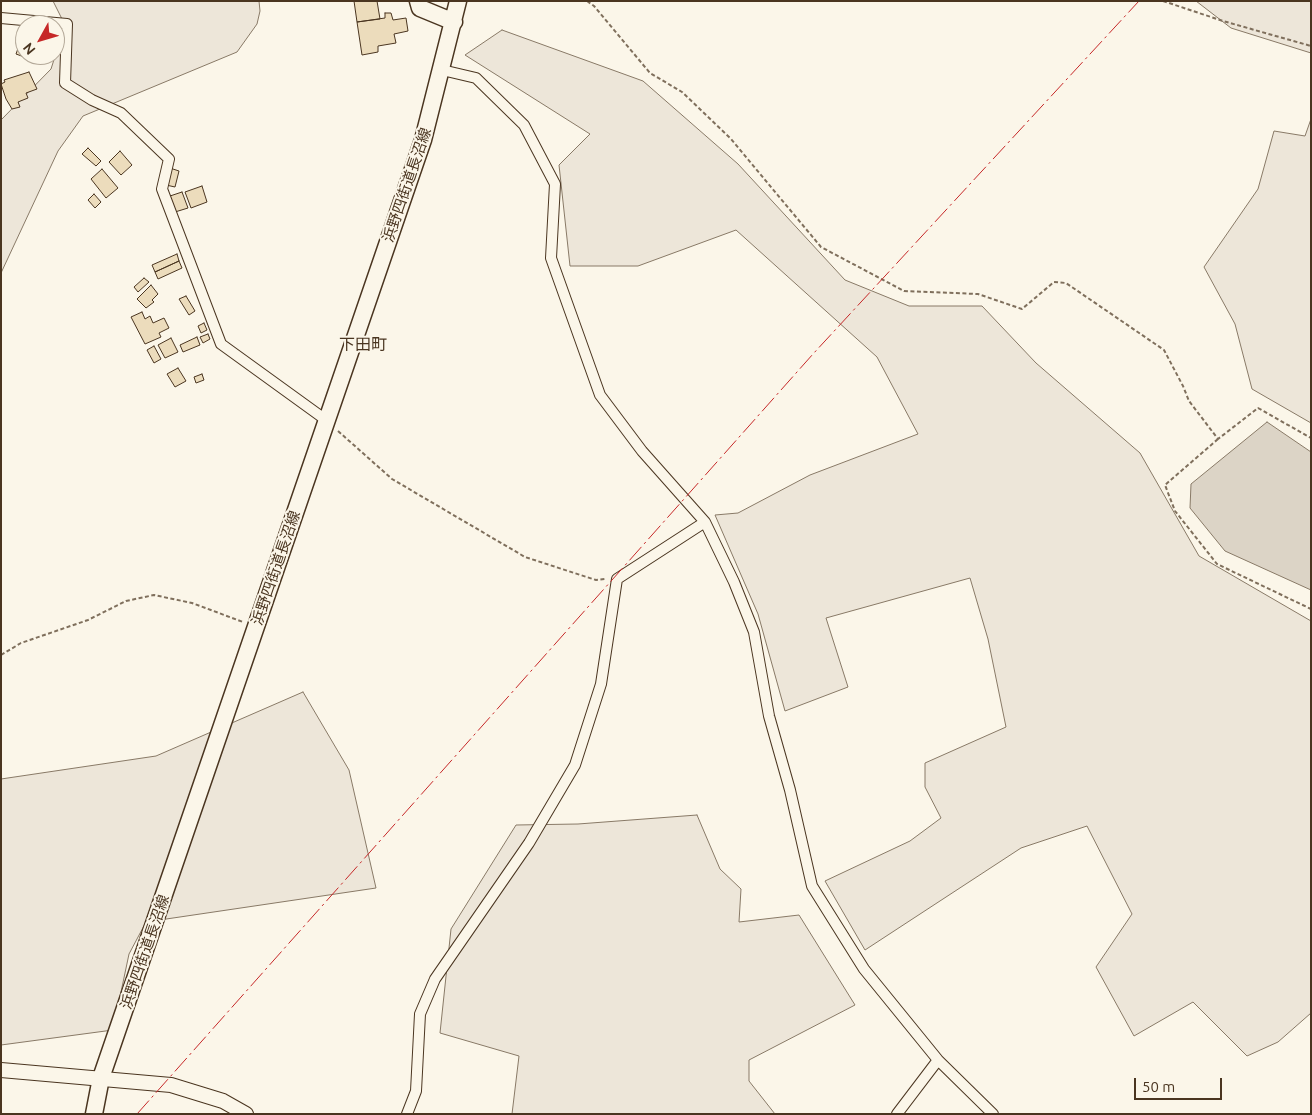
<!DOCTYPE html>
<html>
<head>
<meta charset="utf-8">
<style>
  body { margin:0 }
  #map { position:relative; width:1312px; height:1115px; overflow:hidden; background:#fbf6e9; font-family:Ubuntu,sans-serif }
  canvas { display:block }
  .frame { position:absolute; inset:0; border:2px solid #4a3520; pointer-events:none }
  .north { position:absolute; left:15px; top:15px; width:50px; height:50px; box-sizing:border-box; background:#fbf6e9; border:1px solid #b4a999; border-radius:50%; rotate:231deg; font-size:14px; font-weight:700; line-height:20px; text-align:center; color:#4a3520 }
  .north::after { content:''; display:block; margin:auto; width:18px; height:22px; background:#c62828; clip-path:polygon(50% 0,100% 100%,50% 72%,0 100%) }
  .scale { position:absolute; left:1134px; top:1078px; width:88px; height:22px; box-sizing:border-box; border:2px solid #4a3520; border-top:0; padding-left:6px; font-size:15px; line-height:18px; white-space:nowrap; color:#4a3520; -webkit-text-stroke:4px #fbf6e9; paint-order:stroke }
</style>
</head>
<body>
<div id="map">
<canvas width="1312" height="1115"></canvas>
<div class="frame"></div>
<div class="north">N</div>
<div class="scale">50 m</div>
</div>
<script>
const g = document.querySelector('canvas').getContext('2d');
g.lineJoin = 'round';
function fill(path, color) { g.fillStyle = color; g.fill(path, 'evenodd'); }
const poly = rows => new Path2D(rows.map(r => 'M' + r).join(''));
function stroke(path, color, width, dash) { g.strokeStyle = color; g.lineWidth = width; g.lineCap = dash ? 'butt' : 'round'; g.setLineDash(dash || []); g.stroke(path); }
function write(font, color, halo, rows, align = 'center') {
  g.font = font + ' Ubuntu,"Noto Sans JP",sans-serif'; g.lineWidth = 4; g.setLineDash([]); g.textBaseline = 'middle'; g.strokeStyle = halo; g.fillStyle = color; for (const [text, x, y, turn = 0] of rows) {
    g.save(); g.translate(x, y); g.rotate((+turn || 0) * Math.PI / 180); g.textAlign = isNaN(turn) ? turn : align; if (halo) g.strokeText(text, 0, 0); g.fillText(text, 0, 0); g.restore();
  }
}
const green = poly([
  [53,1,259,1,260,11,257,24,237,52,83,116,58,151,1,273,1,120,51,69,65,25,53,1],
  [1196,1,1311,1,1311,53,1231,28,1196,1],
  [502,30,643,81,738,164,845,280,909,306,982,306,1036,363,1140,453,1199,556,1311,621,1311,1013,1278,1042,1247,1056,1193,1002,1134,1036,1096,967,1132,914,1087,826,1021,848,865,950,825,881,910,841,941,818,925,787,925,763,1006,727,988,639,970,578,826,618,848,687,785,711,758,614,715,515,738,513,810,475,918,434,877,357,736,230,638,266,570,266,559,165,590,134,465,55,502,30],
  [1311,119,1311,423,1252,389,1235,324,1204,267,1258,189,1274,131,1305,136,1311,119],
  [303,692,349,770,376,888,146,922,129,954,113,1030,1,1045,1,779,156,756,303,692],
  [697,815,720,869,741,889,739,922,799,915,855,1005,749,1060,749,1081,775,1114,512,1114,519,1056,440,1033,451,929,516,825,578,824,697,815]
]);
fill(green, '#ede6d9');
stroke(green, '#887966', 1);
const water = poly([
  [1267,422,1311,452,1311,590,1225,551,1190,508,1191,484,1267,422]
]);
fill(water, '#dcd4c6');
stroke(water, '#887966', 1);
const building = poly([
  [354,1,377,1,380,19,357,22,354,1],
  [385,13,391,13,393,20,406,18,408,31,394,34,396,43,378,46,378,52,362,55,357,22,385,18,385,13],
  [20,29,25,30,25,38,19,37,20,29],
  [20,43,25,45,27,58,16,54,20,43],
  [39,55,48,55,43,62,37,58,39,55],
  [29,72,37,89,26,93,28,98,18,102,20,107,12,109,6,99,1,84,5,82,4,80,29,72],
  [88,148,101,161,96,166,82,154,88,148],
  [120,151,132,165,121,175,109,162,120,151],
  [170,168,179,171,175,187,166,185,170,168],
  [102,169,118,188,106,198,91,179,102,169],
  [202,186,207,202,191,208,185,192,202,186],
  [182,192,188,208,175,212,170,196,182,192],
  [94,194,101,202,95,208,88,200,94,194],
  [177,254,179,261,155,272,152,265,177,254],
  [179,261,182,268,158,279,155,272,179,261],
  [144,278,149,282,138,292,134,287,144,278],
  [151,285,158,294,152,300,154,302,146,308,137,299,151,285],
  [186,296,195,311,189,315,179,299,186,296],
  [142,312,145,319,150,316,153,323,164,318,169,328,159,333,161,337,145,344,131,317,142,312],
  [204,323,207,330,201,333,198,326,204,323],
  [208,334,210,339,203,343,200,337,208,334],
  [197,337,200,345,183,352,180,345,197,337],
  [171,338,178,352,165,358,158,345,171,338],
  [154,346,161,359,154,363,147,350,154,346],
  [178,368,186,381,175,387,167,374,178,368],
  [202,374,204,380,196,383,194,377,202,374]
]);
fill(building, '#ecdcbc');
stroke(building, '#4a3520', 1);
const minor = poly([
  [1,18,67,24,65,83,92,100,121,113,169,159,162,189,221,344,326,420],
  [442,70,476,78,524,125,555,184,551,258,600,395,642,451,705,522,734,582,754,632,769,716,790,790,812,886,864,969,938,1060,993,1114],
  [407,1114,416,1091,420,1014,435,979,529,843,575,765,601,684,617,579,705,522],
  [897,1114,938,1060]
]);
const tertiary = poly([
  [1,1070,171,1085,223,1101,246,1114]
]);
const primary = poly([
  [418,1,420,8,454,22],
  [94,1114,101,1078,423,140,458,1]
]);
stroke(minor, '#4a3520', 12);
stroke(tertiary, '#4a3520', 16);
stroke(primary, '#4a3520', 19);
stroke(poly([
  [587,1,594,6,650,73,682,92,731,139,821,247,904,291,978,294,1022,309,1054,282,1066,283,1164,350,1183,386,1189,401,1218,439,1258,408,1311,438],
  [1163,1,1223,21,1311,46],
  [338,431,392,479,525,557,596,580,605,579],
  [1218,439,1165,485,1175,511,1217,564,1311,609],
  [1,655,21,643,88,620,126,601,154,595,192,603,243,622]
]), '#7f6f5c', 2, [4, 2.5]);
stroke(minor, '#fbf6e9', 10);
stroke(tertiary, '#fbf6e9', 14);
stroke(primary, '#fbf6e9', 16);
stroke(poly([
  [137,1114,813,354,1139,1]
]), '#c62828', 1, [18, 4, 2.5, 4]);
write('15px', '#4a3520', '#fbf6e9', [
  ["浜野四街道長沼線",407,185,-71],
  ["浜野四街道長沼線",276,568,-71],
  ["浜野四街道長沼線",145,952,-71]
]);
write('16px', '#4a3520', '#fbf6e9', [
  ["下田町",363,345]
]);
</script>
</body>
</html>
